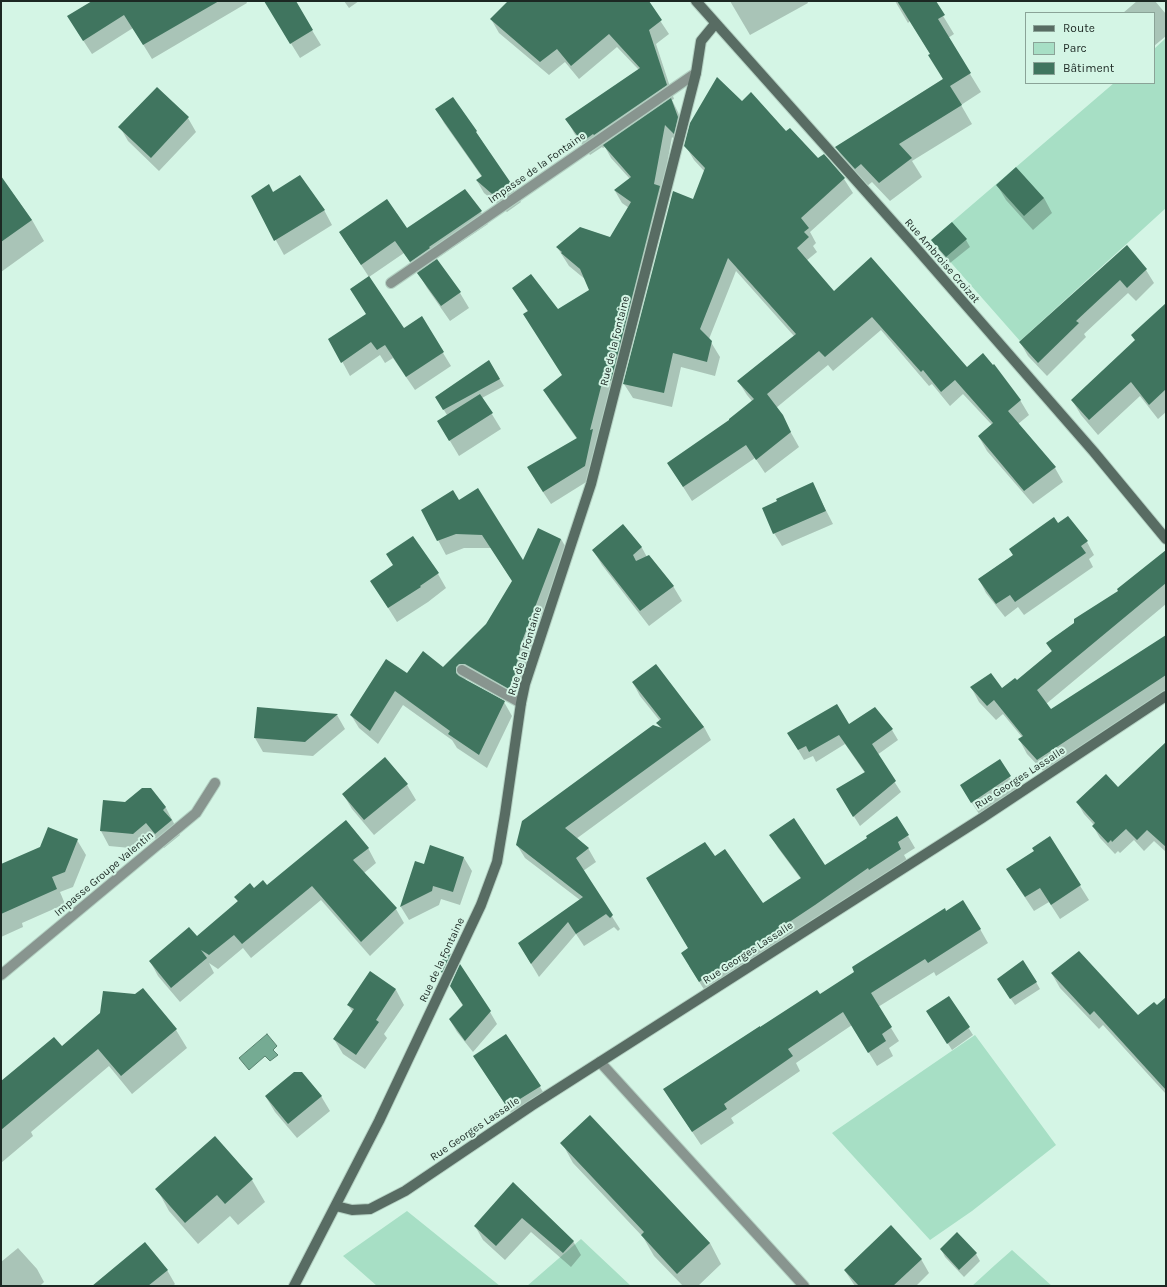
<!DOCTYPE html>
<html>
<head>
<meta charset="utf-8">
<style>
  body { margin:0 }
  #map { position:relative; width:1167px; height:1287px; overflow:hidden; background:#d4f5e5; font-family:Karla,sans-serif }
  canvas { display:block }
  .frame { position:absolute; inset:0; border:2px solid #1c2823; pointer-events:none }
  .legend { position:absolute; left:1025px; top:12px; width:130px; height:72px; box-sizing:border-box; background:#d4f5e5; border:1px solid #8aa397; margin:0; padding:5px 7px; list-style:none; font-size:12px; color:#1c2823 }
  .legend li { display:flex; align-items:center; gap:8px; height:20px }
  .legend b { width:20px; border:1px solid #8aa397 }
</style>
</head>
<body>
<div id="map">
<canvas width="1167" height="1287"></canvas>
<div class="frame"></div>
<ul class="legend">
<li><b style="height:5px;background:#586c63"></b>Route</li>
<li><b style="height:11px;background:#a7dfc5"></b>Parc</li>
<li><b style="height:11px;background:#40755f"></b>Bâtiment</li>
</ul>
</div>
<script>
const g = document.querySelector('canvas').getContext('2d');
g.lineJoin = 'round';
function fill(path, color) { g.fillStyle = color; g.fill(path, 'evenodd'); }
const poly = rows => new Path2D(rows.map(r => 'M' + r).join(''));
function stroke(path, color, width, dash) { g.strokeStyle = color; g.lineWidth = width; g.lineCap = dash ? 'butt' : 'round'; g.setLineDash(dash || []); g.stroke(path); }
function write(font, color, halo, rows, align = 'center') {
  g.font = font + ' Karla,sans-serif'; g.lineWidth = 4; g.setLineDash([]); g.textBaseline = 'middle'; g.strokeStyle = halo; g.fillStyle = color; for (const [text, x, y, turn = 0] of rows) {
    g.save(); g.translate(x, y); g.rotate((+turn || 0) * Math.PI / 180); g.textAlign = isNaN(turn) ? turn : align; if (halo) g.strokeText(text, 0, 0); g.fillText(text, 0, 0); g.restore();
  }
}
fill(poly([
  [1166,38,1166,208,1020,341,931,240,1114,83,1154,83,1154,49],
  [975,1035,1056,1145,972,1211,930,1240,832,1133],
  [407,1211,500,1286,377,1286,343,1256],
  [581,1239,631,1286,527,1286],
  [1012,1250,1052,1286,972,1286,995,1265]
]), '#a7dfc5');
const water = poly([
  [267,1034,277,1046,273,1050,278,1055,270,1061,265,1056,249,1070,239,1058,267,1034]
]);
fill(water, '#75ab93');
stroke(water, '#5a8471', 1);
fill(poly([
  [94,1,246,1,247,3,152,59,133,28,92,54,77,31],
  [267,1,294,1,321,45,300,58,274,16],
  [344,1,359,1,349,8],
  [509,1,647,1,669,34,656,44,674,99,672,100,678,112,685,131,681,146,672,137,662,191,591,479,551,504,535,480,577,439,551,402,544,390,563,376,528,312,514,289,558,310,591,290,586,280,569,266,557,247,610,239,629,208,622,203,615,191,630,179,611,158,605,147,603,148,602,147,590,155,574,133,567,119,639,70,617,47,579,79,565,62,549,75,499,33,491,19],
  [730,1,807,1,808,3,750,35],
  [895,1,934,1,954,34,948,38,981,92,961,105,972,124,912,161,922,177,890,201,872,182,866,187,847,166,836,147,943,79,931,55,910,21,908,23],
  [1137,1,1155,1,1166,14,1166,36,1154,46,1154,13,1123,13],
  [742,102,786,133,844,179,853,193,810,232,816,243,813,246,817,252,806,261,834,293,967,369,994,366,1020,400,1029,415,1018,424,1055,468,1063,482,1033,504,987,451,979,437,992,425,963,394,950,406,932,384,929,386,881,330,833,371,828,365,776,408,790,431,799,447,765,473,755,458,692,501,668,463,731,420,752,401,747,395,738,381,794,336,736,271,709,339,720,357,715,376,681,367,672,407,633,398,624,384,705,172,694,160,685,145],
  [437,110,476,132,521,202,507,212,484,193,477,181,482,177,444,123],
  [188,118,196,132,159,171,128,141,120,127],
  [6,184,32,220,44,241,1,272,1,187],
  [997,185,1044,198,1052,213,1033,230,1006,200],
  [252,197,324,210,332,225,284,255],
  [481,212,488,224,436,259,460,293,469,308,450,321,427,288,419,274,418,274,404,253,369,277,340,233,406,230],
  [932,240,966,240,970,247,950,263,936,247],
  [1127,246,1146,270,1154,283,1136,301,1128,293,1084,334,1086,337,1047,376,1028,356,1020,342],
  [367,314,403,330,421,317,451,366,415,390,393,358,385,363,380,355,350,376,330,339],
  [1166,319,1166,412,1158,419,1140,396,1098,435,1081,415,1072,400],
  [489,362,504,386,482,398,501,429,459,456,447,436,447,415,436,397],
  [812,483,833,524,782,546,774,533],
  [459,501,523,562,561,539,569,553,528,658,520,701,467,678,465,680,504,702,512,716,487,768,457,748,452,740,403,705,378,744,359,728,351,715,407,674,443,668,487,624,513,582,491,548,464,548,446,555,422,510],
  [1058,524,1087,542,1094,555,1089,559,1093,567,1024,615,1018,607,1005,617,986,593,979,579],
  [623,526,642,548,647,557,673,586,682,601,649,626,602,565,593,550],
  [1166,552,1166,604,1046,704,1051,710,1166,636,1166,694,1046,774,1027,754,1019,739,1022,737,1003,714,996,720,979,702,971,687,1002,689,1017,681,1052,652,1047,644,1119,591],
  [438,574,446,588,428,602,397,622,371,581],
  [655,665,704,727,711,740,576,839,588,848,596,862,583,871,620,929,618,931,614,927,584,946,576,934,539,977,527,957,580,900,525,858,517,845,661,729,657,723,660,721,640,696,633,683],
  [875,708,892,730,898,740,877,755,901,792,860,826,843,799,865,773,845,744,816,762,813,756,804,760,794,743,849,725],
  [337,715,345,729,313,756,263,752,255,738],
  [1166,743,1166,852,1154,841,1144,851,1134,840,1120,853,1118,851,1115,854,1100,838,1093,826,1094,825,1084,814,1077,802,1118,788],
  [999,761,1019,792,981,817,970,800],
  [407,785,416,800,374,835,352,809,343,794],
  [150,789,166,808,180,835,164,848,155,838,141,849,109,846,101,831,125,803],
  [771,836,825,867,908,836,915,848,904,855,908,862,707,994,689,966,689,948,714,857,762,904,801,879,778,848],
  [1050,838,1089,900,1060,919,1049,902,1034,911,1016,884,1035,852],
  [77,840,86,855,73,887,60,892,65,904,22,923,23,927,1,937,1,868],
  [368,848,376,863,364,873,396,909,404,923,370,956,321,900,251,958,243,948,218,969,209,963,214,973,180,1002,158,976,150,961,197,938,238,902,235,897,254,890,267,887],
  [464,858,472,871,460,905,441,899,439,905,409,920,401,907,416,862,425,865],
  [946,912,980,929,988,943,936,976,934,972,878,1007,899,1041,889,1048,893,1056,877,1066,852,1025,796,1063,800,1071,731,1118,734,1123,701,1145,673,1103,820,996],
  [370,972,396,990,404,1005,384,1034,387,1038,365,1069,343,1054,334,1039,353,1012,348,1005],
  [1052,974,1138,1016,1156,1006,1166,998,1166,1094,1103,1025,1099,1029,1060,988],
  [1036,982,1040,989,1015,1005,1002,986],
  [143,989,176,1030,187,1048,132,1094,109,1066,31,1132,33,1136,1,1163,1,1090],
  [949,997,973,1035,952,1050,932,1019],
  [458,998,490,1012,497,1024,473,1052,457,1032,450,1020,463,1006],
  [483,1070,540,1087,548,1100,516,1121],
  [321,1096,330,1111,297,1138,275,1112,266,1097],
  [590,1116,710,1243,721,1264,698,1286,683,1286,654,1256,643,1237,573,1163,562,1143],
  [252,1180,265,1202,238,1225,230,1216,198,1244,169,1211,157,1189],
  [513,1184,573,1241,581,1255,571,1267,531,1232,505,1260,483,1240,475,1226],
  [18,1248,37,1269,44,1282,40,1286,1,1286,1,1262],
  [941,1249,976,1254,980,1261,964,1277,945,1257],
  [921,1259,929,1273,916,1286,855,1286,845,1271],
  [167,1270,175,1284,173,1286,94,1286]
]), '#0003');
fill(poly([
  [92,1,219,1,143,45,124,15,83,41,67,16],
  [264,1,296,1,313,30,290,44],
  [508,1,649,1,662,20,649,30,667,85,594,135,593,134,582,142,565,119,640,68,609,34,571,66,557,49,540,62,490,19],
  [897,1,936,1,945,15,938,19,971,73,950,86,962,105,899,144,912,158,879,183,861,164,855,169,835,147,943,79,928,55,930,54],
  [717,77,742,101,751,92,786,131,790,128,818,158,824,154,845,178,801,218,809,228,804,232,809,237,797,248,834,291,871,257,967,367,983,353,993,365,994,364,1021,400,1008,411,1056,467,1024,491,978,436,993,423,955,380,941,392,923,370,921,372,872,317,825,357,819,351,767,394,783,415,791,432,756,460,746,445,683,487,667,463,729,420,729,419,754,399,737,381,796,334,728,258,700,329,712,341,707,362,673,353,664,393,623,384,673,191,693,199,705,168,684,146,690,123],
  [157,87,189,117,151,158,118,127],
  [453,97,477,131,476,132,515,189,499,200,476,180,482,176,435,109],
  [671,98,678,117,674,134,665,125,654,184,660,186,611,381,603,379,590,430,593,429,585,466,543,492,527,467,577,438,543,390,562,375,523,314,528,311,512,288,531,274,558,309,589,290,580,269,561,253,562,252,556,247,580,227,610,237,631,202,614,190,631,177,603,145],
  [1016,167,1044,198,1024,216,996,185],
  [300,175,325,210,274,241,251,196,269,184,273,192],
  [1,176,32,220,1,242],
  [465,189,482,211,429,247,430,248,410,262,395,241,361,265,339,232,387,199,407,228],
  [952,222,967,239,946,257,931,240],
  [1127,245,1147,269,1127,288,1120,280,1076,321,1079,323,1038,363,1019,342],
  [437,259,461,292,441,306,417,273],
  [369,276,404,328,422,316,444,352,406,377,385,345,377,350,371,342,341,363,328,339,366,314,350,289],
  [1166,303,1166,389,1149,405,1131,382,1089,420,1071,400,1135,340,1131,335],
  [489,360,500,379,443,410,435,397],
  [480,394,493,413,449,441,437,421],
  [813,482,826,511,773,534,762,508,777,501,776,499],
  [478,488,523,560,538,528,561,539,521,644,512,688,509,687,509,689,465,664,459,664,456,667,456,673,459,676,505,701,479,755,448,734,450,731,395,691,370,731,350,715,386,659,407,673,423,651,443,667,486,624,512,581,482,535,456,534,437,541,421,510,453,490,459,500],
  [1068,516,1088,541,1081,546,1086,553,1015,602,1010,595,996,604,978,579,1013,555,1009,549,1054,517,1058,523],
  [623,524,642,547,633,555,636,561,649,555,674,586,640,611,592,550],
  [413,536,439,573,420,586,421,587,388,608,370,581,393,565,386,554],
  [1166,550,1166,583,1037,690,1051,709,1166,635,1166,675,1037,760,1018,739,1023,736,994,700,987,706,970,687,991,673,1002,688,1015,678,1017,680,1052,651,1046,643,1074,623,1074,619,1118,591,1117,589],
  [656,664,704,727,565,828,589,848,576,858,613,915,610,918,606,914,576,934,568,922,531,964,518,943,583,897,516,845,522,821,653,725,662,728,656,723,661,719,632,682],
  [837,704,849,724,875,707,893,729,872,744,896,781,853,817,836,789,865,772,839,735,809,752,806,746,798,750,787,733],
  [257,707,338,714,305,742,254,738],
  [1166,742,1166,847,1147,830,1137,840,1126,829,1112,842,1111,840,1108,843,1092,826,1095,823,1076,802,1106,774,1118,787],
  [385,757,408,784,364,820,342,794],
  [1000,759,1011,776,971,803,960,785],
  [142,788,151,788,166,807,163,810,172,820,155,834,146,823,133,834,100,831,103,800,125,802],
  [897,816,909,835,898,842,901,849,869,870,868,868,815,905,699,982,681,953,688,948,646,878,705,842,715,856,725,849,763,903,801,878,769,835,794,818,825,865,867,838,866,836],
  [346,820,369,848,353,860,397,908,361,942,312,886,242,944,234,935,209,955,201,950,207,958,171,988,149,961,189,927,197,936,238,901,234,897,250,883,254,888,263,880,267,885],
  [48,827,78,839,65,872,52,877,57,889,1,914,1,864,40,847],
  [1050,836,1081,885,1051,905,1040,888,1025,897,1006,869,1034,851,1032,848],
  [430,845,464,857,453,892,433,886,432,891,400,907,415,861,424,864],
  [963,900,981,929,928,963,925,959,871,993,892,1027,882,1034,886,1041,868,1053,843,1012,788,1049,793,1056,724,1104,727,1109,692,1132,663,1089,760,1026,760,1027,817,990,820,994,854,972,852,967,945,908,946,911],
  [1079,951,1138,1015,1154,1002,1157,1005,1166,997,1166,1090,1094,1011,1090,1015,1051,973],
  [451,953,442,973,436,964],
  [1023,960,1037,982,1010,999,997,979],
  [460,964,491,1011,465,1041,449,1019,463,1005,450,986],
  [370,971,396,989,376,1020,379,1022,356,1055,333,1039,354,1009,347,1005],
  [143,988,177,1029,121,1076,98,1049,1,1130,1,1081,54,1037,62,1046,100,1013,103,991,135,994],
  [949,996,970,1027,947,1044,926,1011],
  [506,1034,541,1086,507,1107,473,1056],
  [294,1072,302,1072,322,1096,288,1124,265,1096],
  [590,1115,710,1243,677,1274,641,1235,644,1232,560,1143],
  [215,1136,253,1179,225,1204,217,1195,185,1223,155,1189],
  [513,1182,574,1241,563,1253,522,1218,496,1246,474,1226],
  [891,1225,922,1259,893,1286,859,1286,844,1270],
  [957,1232,977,1253,959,1270,940,1249],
  [145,1242,168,1270,148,1286,92,1286]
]), '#40755f');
const lane = poly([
  [391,283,696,73],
  [462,670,521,703],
  [600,1062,804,1286]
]);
const street = poly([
  [1,975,196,813,215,783]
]);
const secondary = poly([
  [696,1,910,241,1094,452,1166,539],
  [336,1206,352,1210,370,1209,405,1191,531,1106,982,818,1166,696],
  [294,1286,379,1121,481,905,497,862,505,814,521,703,525,684,591,484,696,73,701,41,715,24]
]);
stroke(lane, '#b3d0c2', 12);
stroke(street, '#b3d0c2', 12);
stroke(secondary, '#b3d0c2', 12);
stroke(lane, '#88958f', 10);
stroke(street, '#88958f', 10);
stroke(secondary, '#586c63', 10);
write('11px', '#1c2823', '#d4f5e5', [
  ["Impasse de la Fontaine",537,168,-35],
  ["Rue Ambroise Croizat",942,261,49],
  ["Rue de la Fontaine",615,341,-76],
  ["Rue de la Fontaine",525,651,-73],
  ["Rue Georges Lassalle",1020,778,-33],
  ["Impasse Groupe Valentin",104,874,-40],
  ["Rue Georges Lassalle",748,953,-33],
  ["Rue de la Fontaine",442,960,-65],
  ["Rue Georges Lassalle",475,1129,-34]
]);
</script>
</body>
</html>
